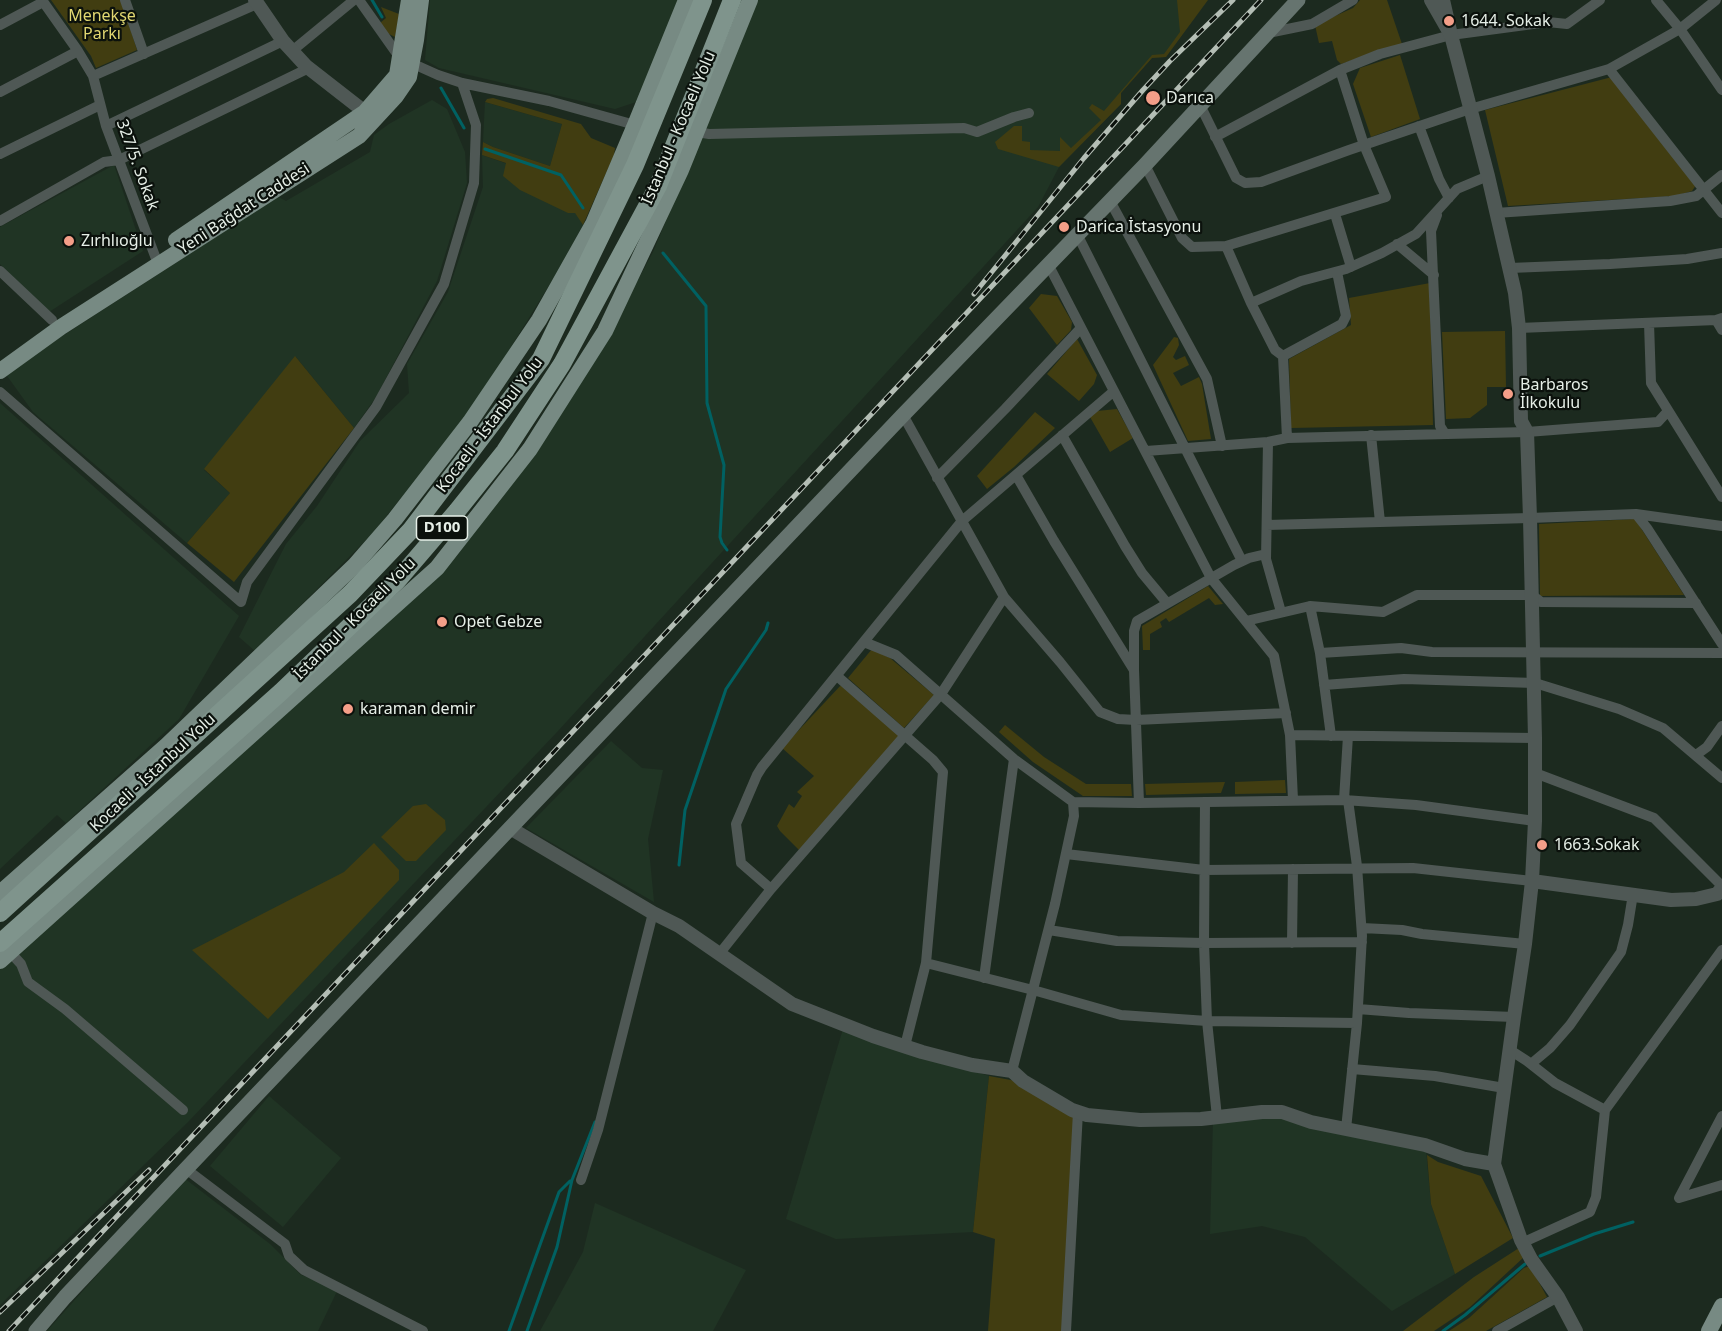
<!DOCTYPE html>
<html>
<head>
<meta charset="utf-8">
<style>
  body { margin:0 }
  canvas { display:block; background:#1c2a1f }
</style>
</head>
<body>
<canvas width="1722" height="1331"></canvas>
<script>
const g = document.querySelector('canvas').getContext('2d');
g.lineJoin = 'round';
function fill(path, color) { g.fillStyle = color; g.fill(path, 'evenodd'); }
const poly = rows => new Path2D(rows.map(r => 'M' + r).join(''));
function stroke(path, color, width, dash) { g.strokeStyle = color; g.lineWidth = width; g.lineCap = dash ? 'butt' : 'round'; g.setLineDash(dash || []); g.stroke(path); }
function write(font, color, halo, rows, align = 'center') {
  g.font = font + ' "Noto Sans",sans-serif'; g.lineWidth = 4.5; g.setLineDash([]); g.textBaseline = 'middle'; g.strokeStyle = halo; g.fillStyle = color; for (const [text, x, y, turn = 0] of rows) {
    g.save(); g.translate(x, y); g.rotate((+turn || 0) * Math.PI / 180); g.textAlign = isNaN(turn) ? turn : align; if (halo) g.strokeText(text, 0, 0); g.fillText(text, 0, 0); g.restore();
  }
}
fill(poly([
  [430,0,679,0,639,101,615,109,439,68,425,60],
  [758,0,1207,0,1166,57,1152,58,1121,93,1121,104,1059,167,1038,207,557,732,188,1122,0,1305,0,968,456,557,595,360,653,252],
  [432,100,447,109,465,152,467,183,437,281,376,397,354,428,296,357,204,470,230,493,187,543,33,412,5,373,278,197,286,201,370,152,374,135,389,124],
  [485,102,562,124,550,166,493,147,483,142],
  [482,155,556,181,583,225,553,279,472,410,371,535,255,651,239,637,286,544,317,506,360,441,409,393,407,364,448,292,483,187],
  [114,165,143,251,49,312,0,264,0,227],
  [0,403,239,616,179,719,66,823,57,815,0,869],
  [611,741,642,768,663,770,648,839,654,902,526,828],
  [843,1029,989,1076,973,1232,836,1239,786,1219],
  [269,1096,341,1158,283,1227,210,1166],
  [1290,1115,1426,1150,1431,1204,1455,1274,1392,1311,1305,1237,1262,1226,1210,1234,1213,1122],
  [184,1178,270,1244,301,1275,339,1287,318,1331,47,1331],
  [595,1203,746,1270,713,1331,540,1331,583,1252]
]), '#203424');
fill(poly([
  [51,0,121,0,137,50,96,68,91,56],
  [1177,0,1208,0,1166,57,1152,58,1121,93,1121,104,1059,167,998,149,995,142,1014,126,1022,126,1022,141,1030,142,1030,150,1060,151,1060,137,1071,148,1101,120,1089,108,1092,104,1104,111,1152,55,1164,54,1180,32],
  [1360,0,1387,0,1402,44,1341,64,1337,60,1332,41,1319,43,1315,25,1353,8],
  [381,7,399,14,395,37,387,33,380,23,386,18],
  [1400,55,1420,119,1371,137,1353,84,1360,68],
  [1612,77,1696,185,1692,191,1675,196,1508,206,1485,110],
  [493,98,581,124,591,138,615,148,614,155,583,225,575,213,568,213,520,190,503,176,506,163,482,155,483,142,493,147,550,166,562,124,485,102,487,99],
  [1430,283,1433,425,1291,428,1289,359,1351,325,1349,298],
  [1041,294,1057,296,1072,322,1071,330,1057,345,1029,308],
  [1505,331,1506,387,1487,387,1487,405,1470,418,1446,419,1442,332],
  [1174,337,1178,338,1179,345,1173,357,1176,360,1185,356,1189,365,1173,373,1181,386,1199,377,1202,384,1211,439,1188,441,1153,365],
  [1077,339,1097,375,1094,384,1079,401,1047,374],
  [295,356,354,428,234,582,187,543,230,493,204,469],
  [1117,409,1133,438,1110,452,1090,417,1097,411],
  [1035,412,1055,428,1014,467,987,489,977,476],
  [1635,519,1684,595,1540,596,1539,524],
  [1208,586,1223,604,1215,605,1209,598,1169,622,1166,618,1160,622,1162,627,1150,634,1150,650,1143,650,1142,626],
  [872,649,890,658,934,695,904,728,848,678],
  [842,684,900,735,800,851,780,831,777,826,789,804,794,808,802,796,797,792,814,776,782,748],
  [1005,725,1044,757,1086,784,1131,784,1132,796,1083,796,1033,762,999,732],
  [1285,780,1286,793,1235,794,1235,782],
  [1225,782,1221,793,1146,795,1145,784],
  [426,804,445,820,446,830,416,861,406,861,381,837,413,806],
  [374,843,399,870,399,880,268,1019,192,950,344,872],
  [989,1076,1016,1081,1074,1118,1062,1331,988,1331,995,1239,973,1232],
  [1427,1155,1438,1162,1481,1176,1513,1238,1455,1274,1431,1204],
  [1519,1248,1524,1257,1470,1307,1434,1331,1403,1331,1474,1277],
  [1530,1266,1547,1297,1486,1331,1449,1331,1469,1318,1524,1268]
]), '#413d11');
stroke(poly([
  [372,0,382,17],
  [441,88,464,128],
  [485,149,561,175,583,208],
  [663,253,706,306,707,403,724,465,720,537,722,543,727,550],
  [679,865,685,810,726,689,766,630,768,623],
  [1540,1256,1594,1234,1633,1222],
  [509,1331,559,1192,570,1181],
  [527,1331,557,1247,572,1180,595,1122],
  [1443,1331,1465,1315,1525,1264]
]), '#006162', 3);
stroke(poly([
  [42,0,78,51,93,76,106,126,158,264],
  [125,0,144,54],
  [359,0,400,58,438,75,462,83,549,101,635,125],
  [1656,0,1680,29,1722,90],
  [0,25,43,2],
  [1268,33,1312,24,1353,0],
  [292,51,354,0],
  [1609,69,1722,213],
  [93,76,257,4],
  [0,92,78,51],
  [1200,105,1236,178,1245,183,1261,182,1349,150,1470,109,1609,69,1680,29,1716,0],
  [106,126,283,41],
  [1419,126,1439,179,1449,198],
  [697,132,709,134,964,128,977,132,1014,117,1029,113],
  [1215,137,1340,70,1380,54,1451,35,1548,22,1567,24,1600,0],
  [0,154,100,105],
  [1145,165,1182,238,1192,247,1226,246,1386,197,1364,145,1340,70],
  [1110,201,1207,379,1222,446],
  [1496,213,1670,201,1696,196,1722,175],
  [1335,214,1351,267],
  [1437,215,1431,231,1440,426,1445,434],
  [0,221,104,162,119,160,309,68],
  [1077,234,1242,561],
  [1397,244,1434,275],
  [1226,246,1251,303,1275,350,1283,356,1287,438],
  [1048,264,1211,578,1274,656,1290,735,1293,800],
  [1510,268,1610,264,1687,259,1722,253],
  [0,271,52,320],
  [1251,303,1301,281,1346,269,1382,253,1416,234,1457,189,1488,176],
  [1716,320,1722,330],
  [1649,323,1651,383,1722,497],
  [1519,328,1716,320,1722,318],
  [1283,356,1342,324,1346,316,1337,272],
  [0,392,241,602,247,582,376,407,444,284,474,183,476,125,462,83],
  [903,415,1004,597,1060,662,1100,712,1118,719,1136,720,1286,713],
  [1062,435,1125,546,1142,573,1167,603],
  [1371,435,1380,522],
  [1268,442,1266,559,1281,612],
  [1146,451,1268,442,1287,438,1527,432,1631,424,1658,422,1668,411],
  [1016,475,1054,541,1134,670],
  [937,478,1005,409,1081,328],
  [1636,514,1647,528,1722,644],
  [1267,525,1530,518,1636,514,1722,526],
  [1310,606,1383,612,1417,595,1532,595,1541,602,1696,603],
  [1246,621,1310,606,1320,653,1331,736],
  [864,642,896,655,1014,759,1073,802,1139,803,1344,800,1416,805,1535,821],
  [1320,653,1401,648,1432,652,1722,653],
  [837,676,933,760,943,772,926,963,905,1046],
  [1324,685,1404,679,1535,683,1619,709,1663,728,1722,778],
  [1290,735,1535,738],
  [1696,755,1707,747,1722,726],
  [1535,773,1654,818,1722,886],
  [1344,800,1348,736],
  [1348,800,1357,866,1362,936,1357,1023],
  [1205,802,1204,943,1207,1021,1217,1117],
  [1139,803,1134,670,1134,631,1137,621,1234,565,1249,558,1266,554],
  [1066,854,1204,870,1413,868,1532,881],
  [771,889,741,863,736,824,757,775,762,767,962,521,1114,391],
  [1362,928,1402,930,1422,934,1525,944],
  [1049,930,1117,941,1204,943,1362,942],
  [1292,943,1293,869],
  [10,952,21,964,28,982,65,1009,183,1110],
  [720,953,771,889,941,694,1004,597],
  [926,963,1033,990,1121,1015,1207,1021,1357,1023,1346,1129],
  [984,978,1014,759],
  [1358,1009,1409,1013,1514,1017],
  [1510,1050,1527,1061,1555,1083,1605,1110],
  [1531,1064,1550,1048,1570,1025,1621,952,1628,925,1633,894],
  [1352,1069,1435,1076,1504,1088],
  [1012,1071,1055,904,1074,816,1073,802],
  [1722,1116,1679,1198,1722,1185],
  [186,1169,285,1244,289,1256,304,1270,423,1331],
  [581,1180,598,1130,653,913],
  [1521,1240,1524,1242,1590,1212,1596,1197,1605,1110,1722,950],
  [1066,1331,1078,1112],
  [1497,1331,1558,1297]
]), '#4f5855', 10);
stroke(poly([
  [255,0,283,41,306,66,365,112],
  [1431,0,1451,35,1443,0],
  [1451,35,1488,176,1515,293,1519,328,1521,421,1527,432,1530,518,1535,738,1535,821,1532,881,1525,944,1514,1017,1494,1164,1521,1240,1531,1259,1558,1297,1576,1331],
  [510,828,653,913,679,926,792,1004,873,1036,922,1052,972,1065,1012,1071,1023,1081,1072,1110,1087,1115,1140,1120,1201,1119,1262,1112,1282,1112,1311,1122,1425,1145,1465,1159,1494,1164],
  [1532,881,1671,900,1696,899,1717,894,1722,888]
]), '#4f5855', 14);
stroke(poly([
  [36,1331,65,1297,186,1169,903,415,1145,165,1298,0]
]), '#66746f', 15);
stroke(poly([
  [176,240,365,112,397,75,409,0],
  [0,371,61,327,359,136,396,96,409,77,416,40,421,0],
  [0,893,166,746,355,565,395,519,470,422,539,320,593,224,635,125,686,0],
  [0,961,437,568,530,449,605,331,681,170,750,0],
  [1709,1331,1722,1306]
]), '#778a83', 16);
stroke(poly([
  [0,913,350,594,411,530,541,359,635,165,703,0],
  [0,943,281,692,397,581,457,511,505,451,562,364,658,186,732,0]
]), '#7f948c', 18);
const rail = poly([
  [974,294,1084,158,1143,90,1170,61,1233,0],
  [0,1312,149,1170],
  [9,1331,1261,0]
]);
stroke(rail, '#b4beb5', 5);
stroke(rail, '#0b110c', 3, [9]);
for (const [x, y, r, color] of [
  [1449,21,6,"#f49e88"],
  [1153,98,8,"#f49e88"],
  [1064,227,6,"#f49e88"],
  [69,241,6,"#f49e88"],
  [1508,394,6,"#f49e88"],
  [442,622,6,"#f49e88"],
  [348,709,6,"#f49e88"],
  [1542,845,6,"#f49e88"]
]) { const dot = new Path2D(); dot.arc(x, y, r, 0, 2 * Math.PI); g.fillStyle = color; g.fill(dot); stroke(dot, '#0b110c', 2); }
for (const [x, y, w] of [
  [442,528,51]
]) { const box = new Path2D(); box.roundRect(x - w / 2, y - 12, w, 24, 4.5); g.fillStyle = '#0b110c'; g.fill(box); stroke(box, '#e6efe7', 1.5); }
write('bold 15px', '#e6efe7', null, [
  ["D100",442,528]
]);
write('16px', '#e1d771', '#0b110c', [
  ["Menekşe",102,16],
  ["Parkı",102,34]
]);
write('16px', '#e6efe7', '#0b110c', [
  ["1644. Sokak",1461,21],
  ["Darıca",1166,98],
  ["Darica İstasyonu",1076,227],
  ["Zırhlıoğlu",81,241],
  ["Barbaros",1520,385],
  ["İlkokulu",1520,403],
  ["Opet Gebze",454,622],
  ["karaman demir",360,709],
  ["1663.Sokak",1554,845]
], 'left');
write('16px', '#e6efe7', '#0b110c', [
  ["İstanbul - Kocaeli Yolu",679,128,-67],
  ["327/5. Sokak",137,165,70],
  ["Yeni Bağdat Caddesi",244,209,-33],
  ["Kocaeli - İstanbul Yolu",490,425,-53],
  ["İstanbul - Kocaeli Yolu",355,619,-45],
  ["Kocaeli - İstanbul Yolu",153,773,-43]
]);
</script>
</body>
</html>
